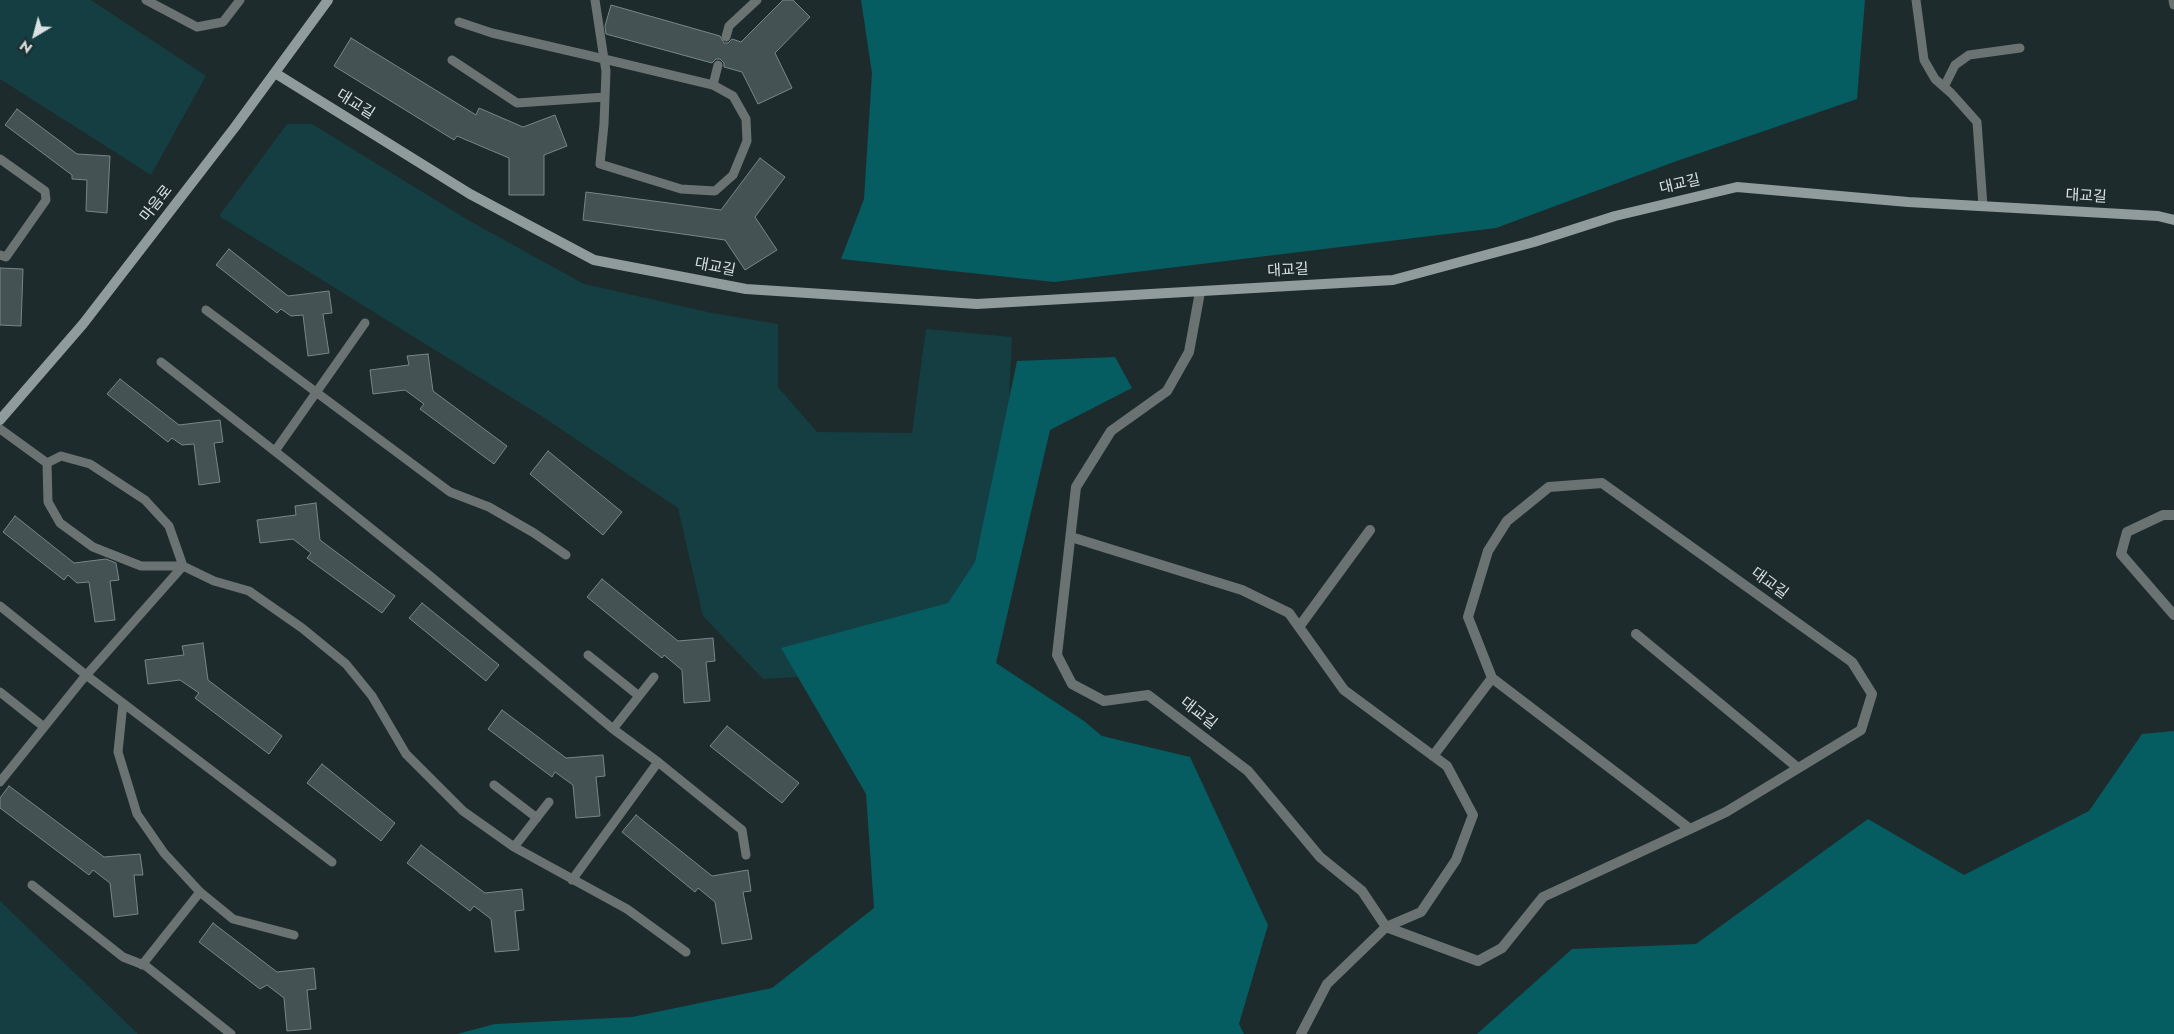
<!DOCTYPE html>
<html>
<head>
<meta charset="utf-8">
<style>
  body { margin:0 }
  #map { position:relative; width:2174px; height:1034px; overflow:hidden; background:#1e2b2c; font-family:Jost,sans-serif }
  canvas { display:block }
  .north { position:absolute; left:10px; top:10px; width:50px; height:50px; -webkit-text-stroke:4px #1e2b2c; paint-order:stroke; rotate:217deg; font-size:14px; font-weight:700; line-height:20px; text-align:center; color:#d9e1e2 }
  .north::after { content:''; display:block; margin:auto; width:18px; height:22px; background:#d9e1e2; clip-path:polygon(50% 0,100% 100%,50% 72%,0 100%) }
</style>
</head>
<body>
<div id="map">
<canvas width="2174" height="1034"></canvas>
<div class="north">N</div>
</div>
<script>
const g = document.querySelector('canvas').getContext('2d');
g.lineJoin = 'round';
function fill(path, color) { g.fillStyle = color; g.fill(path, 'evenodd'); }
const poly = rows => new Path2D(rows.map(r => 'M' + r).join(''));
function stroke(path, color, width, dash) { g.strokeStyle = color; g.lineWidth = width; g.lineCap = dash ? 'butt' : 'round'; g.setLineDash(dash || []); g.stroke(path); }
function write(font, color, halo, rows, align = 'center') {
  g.font = font + ' Jost,"Noto Sans KR",sans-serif'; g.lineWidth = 4; g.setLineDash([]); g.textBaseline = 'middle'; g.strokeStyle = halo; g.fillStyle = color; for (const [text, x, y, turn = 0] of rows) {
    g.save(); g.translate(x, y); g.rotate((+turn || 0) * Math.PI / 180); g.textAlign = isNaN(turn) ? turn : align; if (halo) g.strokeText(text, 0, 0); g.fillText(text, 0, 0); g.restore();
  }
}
fill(poly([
  [0,0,91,0,206,76,151,175,0,79],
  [287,124,312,124,468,220,584,284,712,313,778,324,778,387,817,432,912,433,926,329,1012,337,1003,525,972,619,853,674,763,679,703,616,678,508,543,417,219,216],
  [0,901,138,1034,0,1034]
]), '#143e41');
fill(poly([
  [861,0,1865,0,1857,99,1674,162,1496,228,1054,282,841,259,864,199,872,73],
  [1115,357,1132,388,1050,430,996,663,1084,721,1102,736,1190,757,1268,925,1239,1024,1244,1034,457,1034,495,1024,632,1017,772,988,874,908,866,794,781,648,948,603,975,562,1017,361],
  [2174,731,2174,1034,1477,1034,1572,949,1696,944,1868,819,1964,875,2089,811,2142,734]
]), '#055c61');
const building = poly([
  [783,0,793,0,810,17,775,53,792,88,758,104,742,72,724,67,724,63,720,59,716,59,712,63,606,34,605,26,611,5,720,36,724,43,728,43,732,39,741,42,783,0],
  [351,38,476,115,479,108,523,127,555,115,567,146,544,155,544,195,509,195,509,158,457,136,454,140,334,66,351,38],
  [17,109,77,154,110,156,107,213,86,211,87,180,72,179,72,175,5,125,17,109],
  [760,158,785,177,755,217,777,250,745,270,725,240,583,220,586,192,721,210,760,158],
  [229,249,288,296,329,291,332,313,323,314,329,353,308,356,303,315,291,316,281,309,277,313,216,265,229,249],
  [0,268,23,269,21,326,0,325,0,268],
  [428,354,433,391,507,446,494,464,420,409,424,404,405,390,373,394,370,370,409,365,407,356,428,354],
  [120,379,179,425,220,420,223,442,214,443,220,482,199,485,194,444,182,445,172,438,168,442,107,394,120,379],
  [548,451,622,512,603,535,530,474,548,451],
  [316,503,320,540,395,596,382,613,307,558,311,553,293,539,260,543,257,520,296,515,295,506,316,503],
  [15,516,74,563,106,559,116,563,119,580,110,581,115,620,95,622,89,582,77,583,68,575,64,580,3,532,15,516],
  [602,579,678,641,713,638,715,661,706,662,710,701,684,703,682,670,664,655,662,658,587,597,602,579],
  [422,603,499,665,486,681,409,618,422,603],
  [203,643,208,680,282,736,269,754,195,698,199,693,180,680,148,684,145,660,184,655,182,646,203,643],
  [502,710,566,758,603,755,605,776,596,777,600,816,576,818,573,785,555,772,552,777,488,729,502,710],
  [727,726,799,783,782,803,710,746,727,726],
  [322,764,395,823,381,841,307,783,322,764],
  [9,786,104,857,140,854,143,875,134,875,138,914,114,917,110,883,93,870,89,875,0,808,0,798,9,786],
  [636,815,712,876,748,870,751,891,743,892,752,939,722,944,715,902,698,888,695,892,622,832,636,815],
  [421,845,485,893,522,889,524,910,515,911,519,950,495,952,491,919,474,906,470,911,407,863,421,845],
  [213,923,277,972,314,968,316,989,307,990,311,1029,287,1031,284,998,267,985,260,989,199,942,213,923]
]);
fill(building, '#445253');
stroke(building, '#778788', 1);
stroke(poly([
  [146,0,197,27,223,22,240,0],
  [1916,0,1924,60,1935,79,1951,93,1977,122,1983,206],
  [2173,0,2174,5],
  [459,22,492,33,604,59,713,85,733,96,746,119,747,141,733,175,715,191,681,189,600,164,604,124,606,71,604,59,595,0],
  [726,37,729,26,757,0],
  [452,60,517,103,605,97],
  [713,85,718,65],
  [1944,87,1955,65,1969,55,2020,48],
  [0,159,45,191,46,200,6,257,0,255],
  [206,310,450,492,489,507,534,533,566,555],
  [161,362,286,460,429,575,613,729,658,762,742,830,746,855],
  [0,429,47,463],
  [275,451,365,323],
  [47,463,48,502,60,523,93,547,141,566,183,566,214,581,249,591,302,628,346,664,372,696,406,754,463,811,514,847,627,909,686,952],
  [47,463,61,456,90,464,145,500,169,526,183,566],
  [0,606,86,675,332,862],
  [588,655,639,696],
  [0,692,44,727],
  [123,703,118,752,137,814,164,853,200,892,233,919,294,935],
  [613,729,654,677],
  [0,782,82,680,183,566],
  [494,785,537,818],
  [514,847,549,802],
  [572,880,658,762],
  [32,885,123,957,146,966,231,1034],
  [142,965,200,892]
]), '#6b7272', 9);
stroke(poly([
  [1200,292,1189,352,1167,391,1111,431,1076,487,1057,655,1072,684,1104,701,1148,695,1248,771,1320,857,1362,891,1386,927,1478,961,1502,948,1543,897,1690,829,1726,812,1861,730,1872,694,1852,662,1602,483,1549,487,1507,521,1488,551,1468,617,1492,678,1690,829],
  [2174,515,2163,515,2127,532,2121,554,2174,615],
  [1071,537,1242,590,1289,613,1344,690,1447,766,1473,815,1456,860,1421,912,1386,927,1327,984,1301,1034],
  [1299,627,1370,530],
  [1636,634,1798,768],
  [1433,756,1492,678]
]), '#6b7272', 10);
stroke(poly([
  [275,73,470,194,594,260,746,289,977,304,1393,280,1534,242,1615,216,1737,187,1908,202,2158,216,2174,220],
  [0,420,83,324,235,127,328,0]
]), '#909b9c', 10);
write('15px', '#d9e1e2', '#1e2b2c', [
  ["대교길",355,105,32],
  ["대교길",1680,185,-13],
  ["대교길",2086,197,3],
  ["마음로",157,204,-52],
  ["대교길",715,268,11],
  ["대교길",1288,271,-3],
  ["대교길",1769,584,36],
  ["대교길",1198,714,38]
]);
</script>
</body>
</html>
